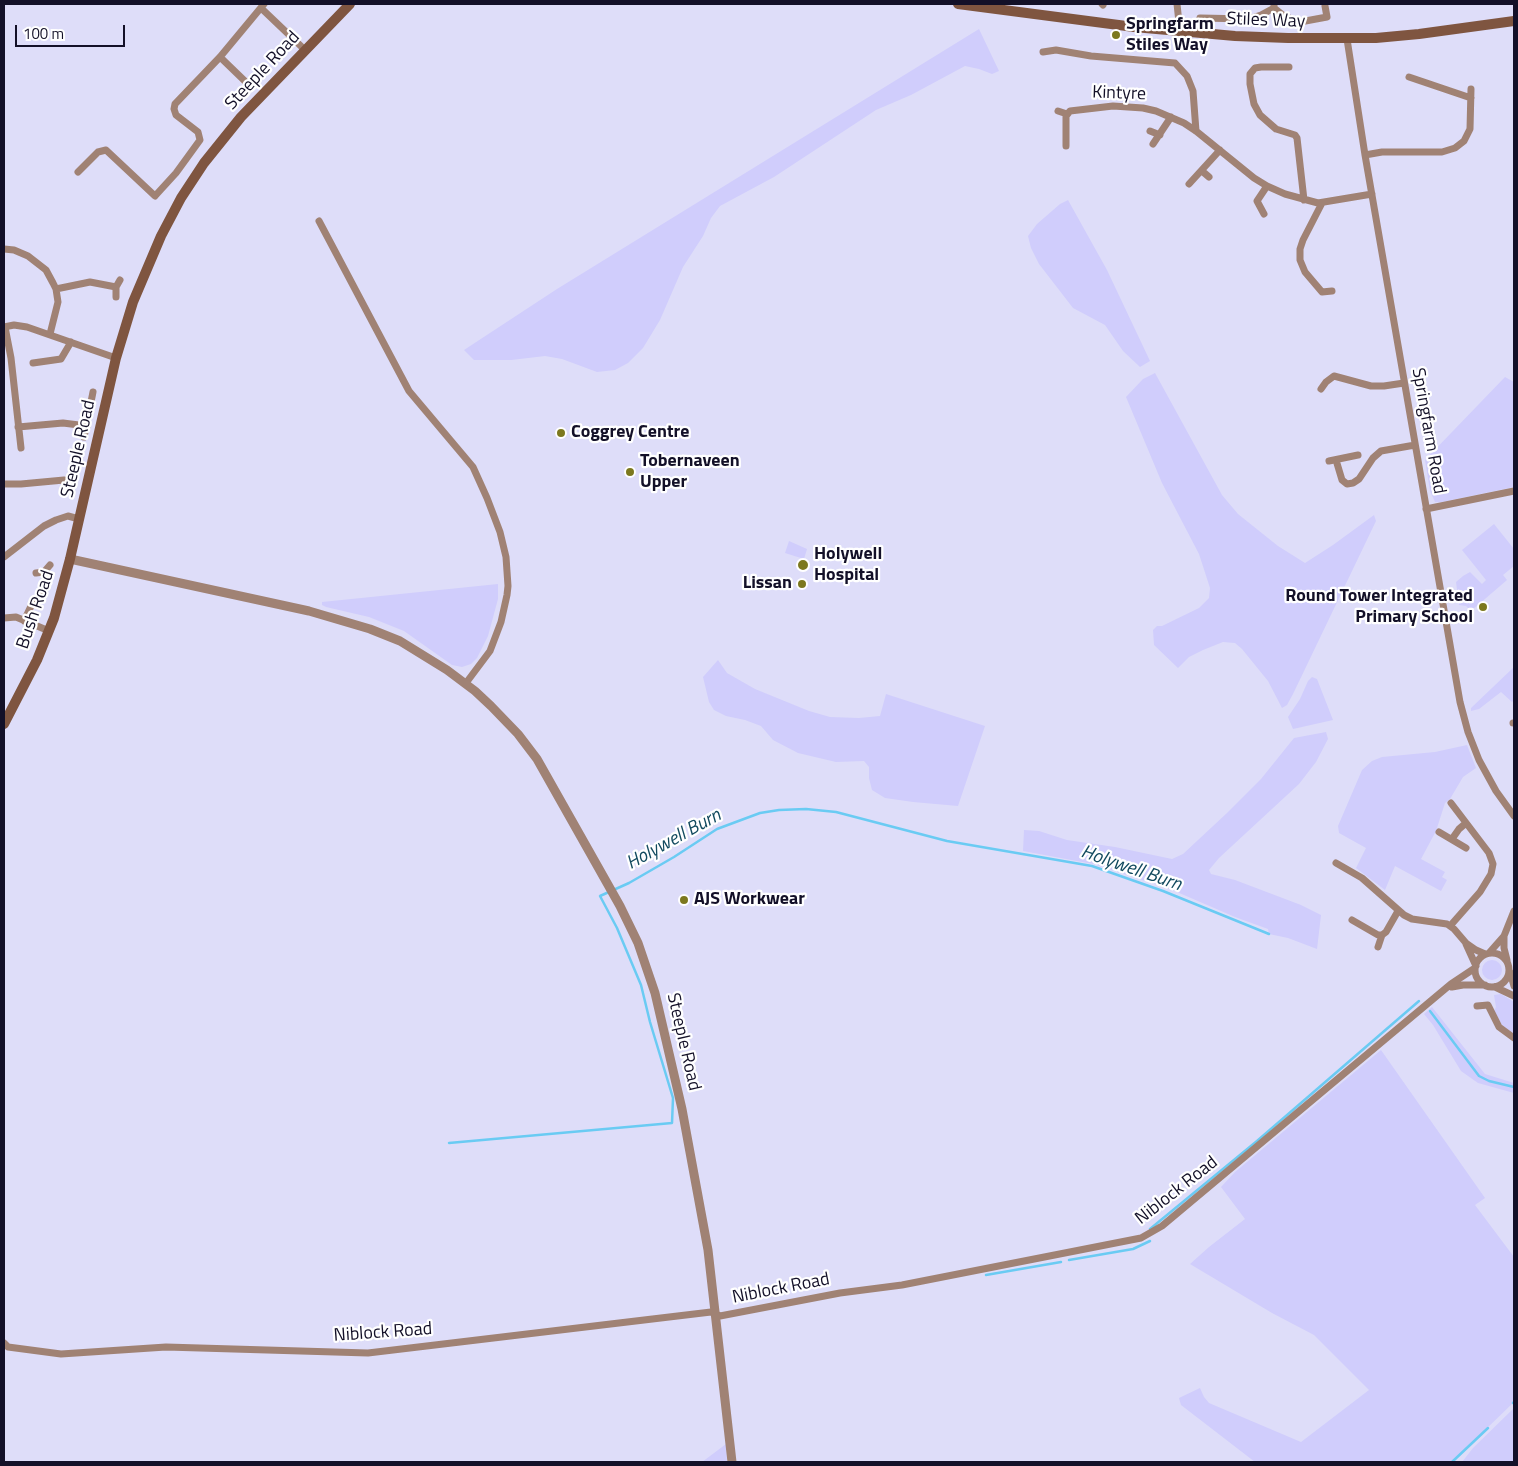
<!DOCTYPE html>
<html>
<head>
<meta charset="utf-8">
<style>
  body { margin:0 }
  #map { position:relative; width:1518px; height:1466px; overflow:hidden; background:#deddf9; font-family:"Titillium Web",sans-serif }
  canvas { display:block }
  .frame { position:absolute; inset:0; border:5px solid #131028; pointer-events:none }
  .scale { position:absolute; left:15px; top:25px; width:110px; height:22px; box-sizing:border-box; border:2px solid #131028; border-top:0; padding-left:6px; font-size:15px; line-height:18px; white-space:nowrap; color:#131028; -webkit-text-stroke:4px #fff; paint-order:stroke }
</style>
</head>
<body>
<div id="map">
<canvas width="1518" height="1466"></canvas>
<div class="frame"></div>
<div class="scale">100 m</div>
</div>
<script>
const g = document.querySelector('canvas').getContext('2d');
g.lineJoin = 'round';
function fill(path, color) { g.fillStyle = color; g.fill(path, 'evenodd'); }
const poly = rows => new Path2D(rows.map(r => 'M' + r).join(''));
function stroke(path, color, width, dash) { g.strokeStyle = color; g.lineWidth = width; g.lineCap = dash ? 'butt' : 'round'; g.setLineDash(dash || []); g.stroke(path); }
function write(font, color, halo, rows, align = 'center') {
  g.font = font + ' "Titillium Web",sans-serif'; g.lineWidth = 4.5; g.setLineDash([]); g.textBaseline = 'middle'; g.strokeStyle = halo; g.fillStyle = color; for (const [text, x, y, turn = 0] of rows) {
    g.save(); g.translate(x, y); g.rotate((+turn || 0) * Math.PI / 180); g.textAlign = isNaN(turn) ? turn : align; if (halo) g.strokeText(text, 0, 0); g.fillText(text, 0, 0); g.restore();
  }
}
fill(poly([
  [979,29,999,71,992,74,979,69,965,66,911,95,876,110,774,177,720,206,711,218,703,236,683,267,660,320,643,348,628,363,615,370,597,372,562,359,545,356,511,360,474,360,464,350,557,289],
  [1068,200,1107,270,1150,361,1140,367,1123,351,1105,325,1073,308,1039,264,1031,248,1028,236,1037,224,1060,204],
  [1155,373,1222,495,1238,514,1278,546,1305,563,1333,545,1374,515,1376,521,1293,694,1287,705,1282,708,1268,681,1242,649,1235,643,1223,642,1203,650,1189,657,1178,668,1154,645,1153,630,1157,626,1162,626,1199,608,1209,598,1210,588,1199,554,1162,483,1126,397,1143,379],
  [1505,377,1514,382,1514,487,1442,502,1435,502,1430,491,1425,460],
  [1494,524,1514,549,1514,566,1503,575,1507,580,1471,611,1466,606,1459,605,1456,582,1463,576,1470,572,1482,584,1486,580,1462,550],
  [789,541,807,549,804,559,785,553],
  [498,584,498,599,488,636,477,658,471,664,462,667,452,665,404,631,369,617,326,607,322,605,322,602],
  [718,660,727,673,755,689,809,711,830,717,859,718,880,716,886,694,985,726,958,806,913,802,885,798,872,790,869,778,869,767,864,761,836,762,798,753,773,740,761,726,745,720,726,716,714,710,709,702,703,677],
  [1514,667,1514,700,1512,702,1501,692,1479,709,1471,711,1471,708],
  [1312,677,1317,679,1333,720,1293,729,1288,717,1300,699,1308,681],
  [1326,732,1328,739,1316,762,1299,784,1219,858,1209,870,1211,874,1235,880,1301,905,1321,915,1317,949,1288,938,1269,934,1268,929,1235,917,1170,889,1093,864,1023,851,1024,830,1039,831,1067,840,1115,847,1172,859,1183,854,1227,813,1261,779,1294,738],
  [1467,745,1476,768,1463,777,1450,799,1445,803,1436,831,1421,859,1445,872,1442,877,1447,880,1441,891,1395,866,1385,890,1356,868,1366,848,1339,833,1338,826,1362,770,1372,761,1382,757,1435,752],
  '1482 970a10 10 0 1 1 20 0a10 10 0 1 1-20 0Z',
  [1501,994,1514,1002,1514,1034,1502,1025,1494,1011,1496,1007,1494,995],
  [1432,1007,1485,1074,1514,1083,1514,1093,1478,1083,1461,1071,1433,1025,1424,1014],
  [1381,1050,1485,1198,1475,1205,1514,1257,1514,1402,1452,1462,1255,1462,1181,1405,1179,1398,1200,1388,1204,1397,1209,1403,1301,1442,1369,1390,1314,1335,1272,1313,1190,1264,1209,1247,1245,1219,1221,1187,1235,1172],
  [1514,1408,1514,1462,1462,1462,1473,1448],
  [726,1444,727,1462,702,1462]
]), '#d0cdfc');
stroke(poly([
  [1430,1011,1479,1076,1489,1081,1514,1087],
  [449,1143,672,1123,673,1098,650,1022,641,985,617,928,600,896,629,883,674,857,717,829,760,813,779,810,806,809,836,812,947,841,1092,866,1163,891,1269,934],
  [1150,1229,1257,1141,1419,1001],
  [1069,1260,1133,1249,1150,1241],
  [986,1275,1061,1262],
  [1513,1403,1514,1402],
  [1452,1462,1488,1428]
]), '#6acbf3', 2.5);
stroke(poly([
  [1102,4,1103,5],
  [1177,4,1180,32],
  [1274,5,1274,8,1284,16,1300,22,1327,17,1325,6],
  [261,8,305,50],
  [1200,18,1249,19,1261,15,1274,8],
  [1347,39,1365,155,1460,702,1468,732,1479,760,1496,791,1514,816],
  [1043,52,1056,50,1091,56,1175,63,1187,76,1193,91,1196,131],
  [220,57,251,87],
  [1289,67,1261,67,1255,68,1250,74,1250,84,1254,104,1260,115,1276,129,1295,135,1297,138,1304,200],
  [1409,77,1471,98],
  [240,97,258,79],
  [1058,111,1067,114],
  [1150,131,1160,135],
  [1153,144,1171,117],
  [1066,146,1066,116,1070,111,1113,106,1143,108,1156,111,1184,123,1196,131,1254,178,1267,186,1285,194,1318,203,1372,194],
  [1365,155,1382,152,1442,152,1455,148,1464,141,1470,129,1471,89],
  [1202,171,1209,177],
  [78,172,98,152,106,150,155,196,176,173,200,140,198,132,176,115,174,109,175,104,220,57,264,4],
  [1189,184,1220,150],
  [1322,203,1303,240,1300,249,1300,260,1305,272,1322,292,1332,291],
  [1264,214,1257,201,1267,186],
  [319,221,409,391,473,467,487,498,500,532,506,557,508,586,507,595,501,622,490,651,466,683],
  [4,249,14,250,28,256,46,270,53,283,56,289,58,302,50,334],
  [56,289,90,282,116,287],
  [116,297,116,287,120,280],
  [4,327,14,325,27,327,116,358],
  [5,327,11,358,21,448],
  [33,363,61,359,71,342],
  [1321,389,1326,382,1334,376,1371,386,1384,386,1404,383],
  [18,427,63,423,87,426],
  [84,437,93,392],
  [1336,460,1342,480,1347,484,1353,483,1359,479,1373,458,1381,451,1415,445],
  [1329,461,1358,455],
  [4,484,21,484,64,480,72,482],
  [70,489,75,472],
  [1426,509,1514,491],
  [4,557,44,526,56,520,68,516,79,519],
  [36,573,44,572,50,565],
  [4,618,16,617,49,631],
  [24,621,32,604,44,593,46,584,44,572],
  [1513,723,1514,723],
  [1439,832,1466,848],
  [1452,839,1459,829,1466,823],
  [1336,863,1362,878,1404,915,1412,919,1447,924,1454,929,1466,943,1476,950,1485,954],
  [1352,920,1378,935,1382,935,1386,932,1398,911],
  [1450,926,1480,892,1491,874,1493,864,1489,853,1451,803],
  [1504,936,1504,948,1507,960],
  [1466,944,1476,966],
  [1378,947,1382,935],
  '1475 970a17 17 0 1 1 34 0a17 17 0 1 1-34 0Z',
  [1489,953,1504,936,1514,911],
  [1510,972,1514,986],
  [1452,987,1463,985,1485,985],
  [1495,987,1514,996],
  [1477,1006,1488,1005,1499,1027,1514,1038],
  [4,1343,8,1347,61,1354,166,1347,368,1353,711,1312,720,1316,840,1293,902,1285,1141,1238,1162,1226,1451,984,1475,968]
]), '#a08274', 7);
stroke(poly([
  [70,559,309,611,370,629,400,641,447,670,475,691,491,706,518,734,537,759,620,906,638,943,655,993,682,1109,708,1250,732,1462]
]), '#a08274', 9);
stroke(poly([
  [958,4,1134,27,1235,36,1288,38,1376,38,1419,34,1514,21],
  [4,724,37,660,54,618,70,559,116,358,133,302,161,236,181,198,204,163,241,117,350,4]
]), '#7f5540', 10);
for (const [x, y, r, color] of [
  [1116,35,5,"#7c781e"],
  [561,433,5,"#7c781e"],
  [630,472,5,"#7c781e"],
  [803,565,6,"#7c781e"],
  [802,584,5,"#7c781e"],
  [1483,607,5,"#7c781e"],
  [684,900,5,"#7c781e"]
]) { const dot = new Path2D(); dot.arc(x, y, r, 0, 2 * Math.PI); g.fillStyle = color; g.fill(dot); stroke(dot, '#fff', 2); }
write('18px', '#131028', '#fff', [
  ["Stiles Way",1266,21,2],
  ["Steeple Road",263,71,-47],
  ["Kintyre",1119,94,2],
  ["Springfarm Road",1428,431,80],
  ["Steeple Road",79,449,-77],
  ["Bush Road",36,610,-71],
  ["Steeple Road",683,1042,77],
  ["Niblock Road",1177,1191,-38],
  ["Niblock Road",781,1289,-11],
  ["Niblock Road",383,1333,-4]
]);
write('bold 18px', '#131028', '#fff', [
  ["Springfarm",1126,25],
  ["Stiles Way",1126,46],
  ["Coggrey Centre",571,433],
  ["Tobernaveen",640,462],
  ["Upper",640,483],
  ["Holywell",814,555],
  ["Hospital",814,576],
  ["Lissan",792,584,"right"],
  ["Round Tower Integrated",1473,597,"right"],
  ["Primary School",1473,618,"right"],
  ["AJS Workwear",694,900]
], 'left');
write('italic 19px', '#124a5f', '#fff', [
  ["Holywell Burn",674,840,-29],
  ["Holywell Burn",1131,869,19]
]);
</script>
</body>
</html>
